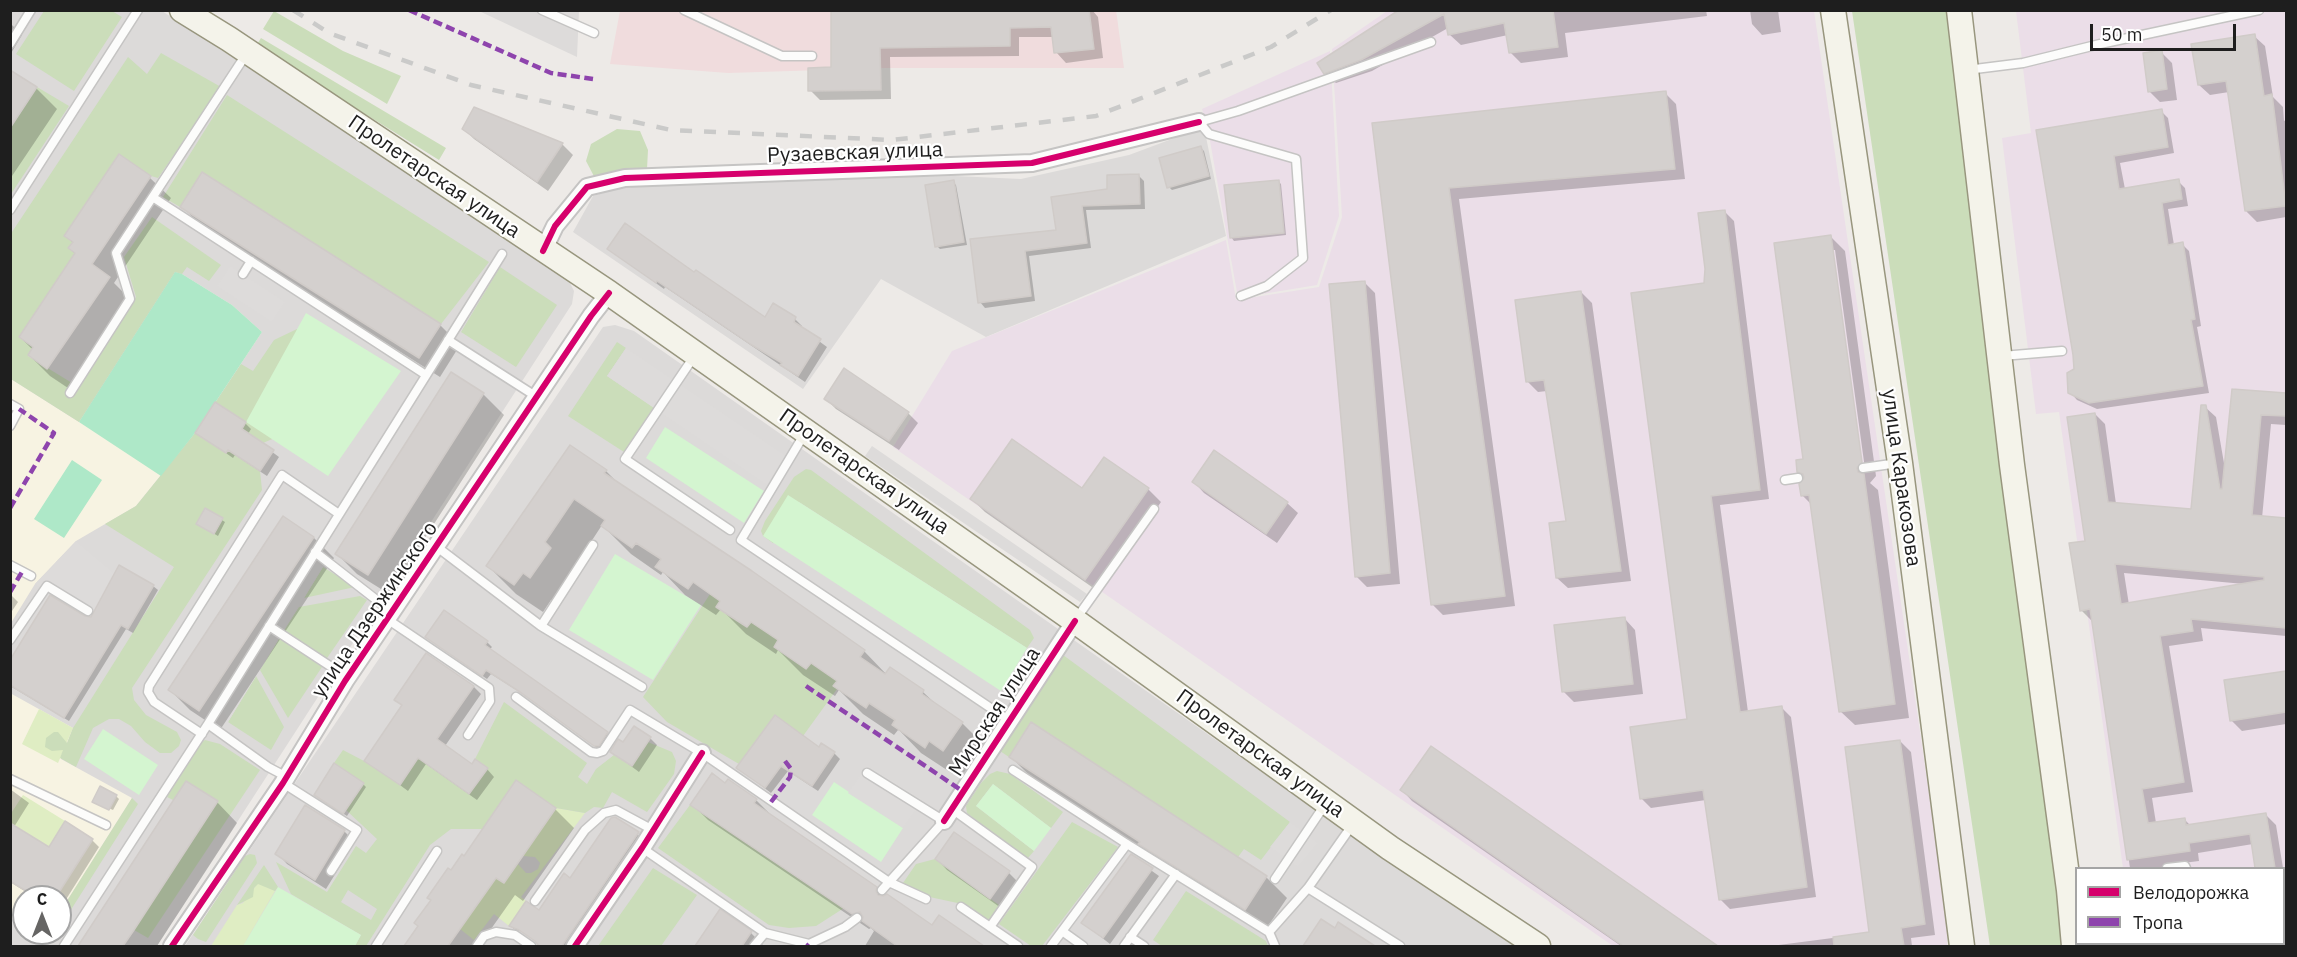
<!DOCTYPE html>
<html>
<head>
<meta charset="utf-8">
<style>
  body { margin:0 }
  #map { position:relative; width:2297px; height:957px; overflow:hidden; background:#edeae7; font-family:"IBM Plex Sans",sans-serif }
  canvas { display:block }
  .frame { position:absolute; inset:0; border:12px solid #1e1e1e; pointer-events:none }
  .legend { position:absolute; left:2075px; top:867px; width:210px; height:78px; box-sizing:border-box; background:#fff; border:2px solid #a5a5a5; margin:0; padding:8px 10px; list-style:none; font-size:18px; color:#1e1e1e }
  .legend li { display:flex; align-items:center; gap:12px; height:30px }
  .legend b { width:30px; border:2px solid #a5a5a5 }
  .north { position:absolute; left:12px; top:885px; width:60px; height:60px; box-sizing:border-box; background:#fff; border:2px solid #a5a5a5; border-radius:50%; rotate:0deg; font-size:16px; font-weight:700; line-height:24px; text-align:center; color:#1e1e1e }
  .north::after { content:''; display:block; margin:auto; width:21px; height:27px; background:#666564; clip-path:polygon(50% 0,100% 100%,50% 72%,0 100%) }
  .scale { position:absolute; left:2090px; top:24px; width:146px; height:27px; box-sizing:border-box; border:3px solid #1e1e1e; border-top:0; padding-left:8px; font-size:18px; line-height:21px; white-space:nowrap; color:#1e1e1e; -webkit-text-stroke:4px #fff; paint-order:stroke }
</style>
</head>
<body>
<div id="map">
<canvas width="2297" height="957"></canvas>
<div class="frame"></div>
<ul class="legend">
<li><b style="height:8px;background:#d6006c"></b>Велодорожка</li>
<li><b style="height:8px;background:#8e44ad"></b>Тропа</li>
</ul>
<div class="north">С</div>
<div class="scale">50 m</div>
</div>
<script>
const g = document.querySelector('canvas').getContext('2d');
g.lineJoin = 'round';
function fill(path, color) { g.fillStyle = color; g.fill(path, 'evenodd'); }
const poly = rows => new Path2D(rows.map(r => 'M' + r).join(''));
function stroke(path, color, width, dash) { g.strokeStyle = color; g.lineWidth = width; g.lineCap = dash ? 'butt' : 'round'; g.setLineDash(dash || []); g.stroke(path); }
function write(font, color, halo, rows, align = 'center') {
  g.font = font + ' "IBM Plex Sans",sans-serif'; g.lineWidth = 4.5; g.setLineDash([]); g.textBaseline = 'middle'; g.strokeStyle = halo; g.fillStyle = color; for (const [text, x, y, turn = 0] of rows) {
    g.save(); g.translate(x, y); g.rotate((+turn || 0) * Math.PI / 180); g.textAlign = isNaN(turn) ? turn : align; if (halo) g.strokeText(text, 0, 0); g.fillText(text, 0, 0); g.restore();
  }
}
fill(poly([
  [10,11,162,11,559,272,569,281,574,291,572,304,157,946,11,946],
  [24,897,60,897,60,933,24,933],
  [1204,127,1226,236,986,337,881,279,803,389,573,232,593,196,613,190,669,181,955,176,1021,179,1129,155],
  [615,325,634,331,1374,851,1515,946,185,946,603,327]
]), '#dcdad9');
fill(poly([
  [1116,10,1124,68,886,68,728,73,610,64,620,11]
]), '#f0dcdd');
fill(poly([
  [1387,11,1814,11,1947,916,1947,946,1613,946,893,447,952,351,1226,240,1236,300,1319,287,1342,217,1332,49],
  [2016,11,2286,11,2286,946,2134,946,2133,944,2284,944,2284,868,2123,868,2059,412,2036,414,2002,138,2031,133],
  [1330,51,1339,216,1317,285,1238,298,1207,124,1202,109]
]), '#ebdee8');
fill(poly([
  [182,274,232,305,262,332,195,433,136,506,76,541,35,584,11,623,11,379,79,422],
  [10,693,73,728,61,759,132,798,60,912,60,897,24,897,24,926,11,918]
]), '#f7f3e2');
fill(poly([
  [39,709,73,728,58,763,22,744],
  [23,795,65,821,49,847,11,823,10,815],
  [556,808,585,813,521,897,526,901,509,926,494,914,474,940,460,929,493,875,504,883,518,864,526,873,531,873,538,869,540,863,535,857,523,856],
  [258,883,275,891,243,946,211,946,237,905,243,903]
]), '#dfedc3');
fill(poly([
  [44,11,112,11,122,17,74,91,16,54],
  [274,11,343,51,401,76,387,104,263,29],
  [1852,11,1950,11,2061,886,2061,946,1990,946],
  [261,38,446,148,439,160,256,46],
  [161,53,221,87,158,178,151,176,119,155,64,236,73,242,68,248,76,253,19,337,33,347,28,356,77,386,136,297,124,257,152,217,221,265,209,281,187,267,182,274,175,272,79,422,11,379,10,235,128,57,147,74],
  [37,87,69,106,11,194,11,128],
  [227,95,489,262,441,324,203,173,180,207,163,197],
  [617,129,640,131,648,150,647,169,618,184,597,182,586,161,591,144],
  [500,267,557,305,516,367,461,332],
  [297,329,291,431,263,443,249,463,260,471,262,490,132,688,134,700,146,715,177,732,181,740,179,746,171,753,160,753,145,742,131,726,119,719,109,719,93,728,76,767,60,758,63,750,52,751,45,747,46,738,54,732,58,732,67,743,73,728,174,567,105,524,136,506,195,433,241,364,253,371,274,340],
  [617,342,626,348,607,376,656,409,624,452,568,416],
  [806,469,811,470,1030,630,1034,638,1027,648,799,502,773,543,763,536,761,531,765,521,794,477],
  [323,567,355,587,304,598],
  [710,594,720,600,717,607,747,627,751,622,778,640,774,647,806,669,811,663,837,681,833,686,837,689,803,736,775,715,739,764,667,722,643,697],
  [360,596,367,600,325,661,283,631,299,607],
  [280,637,322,667,288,718,260,670],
  [1059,652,1290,822,1261,860,1244,849,1238,857,1031,723,1009,757,1000,751],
  [256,676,284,727,271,750,228,722],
  [504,702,587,763,578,777,587,784,596,769,614,755,632,766,648,742,672,752,676,761,674,774,647,812,612,792,603,808,594,807,585,813,556,808,516,780,483,829,451,829,430,845,366,946,355,946,361,935,291,894,276,862,327,892,356,846,366,853,377,839,346,810,364,783,334,763,343,750,364,761,400,785,418,758,469,794,488,768,475,759],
  [348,890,377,909,371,920,341,902],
  [205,740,220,744,260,770,148,938,134,930,217,801,186,781,173,800,167,797,199,744],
  [997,771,1010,774,1063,812,1051,828,993,784,976,806,1034,851,1027,859,967,813,966,806,981,783,990,774],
  [132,798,138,804,60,927,60,912],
  [690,805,844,908,816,926,789,928,769,925,658,848],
  [1072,822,1118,847,1042,946,1031,946,999,924],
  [250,854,255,855,257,863,206,942,198,939,193,935,245,856],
  [935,859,999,905,988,922,962,904,925,896,903,883,916,864],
  [264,865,278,887,275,891,258,884,254,888,253,897,237,905],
  [653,868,697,895,661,946,598,946],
  [1186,891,1266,941,1268,946,1162,946,1153,940]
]), '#cbddba');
fill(poly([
  [306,313,401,371,328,476,246,422],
  [665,427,764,491,744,523,646,458],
  [788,495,1027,648,1001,691,763,536],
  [615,554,701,605,653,680,569,630],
  [103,729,158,765,139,795,84,759],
  [834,782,903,828,881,862,812,815],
  [993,784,1051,828,1034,851,976,806],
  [278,887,361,935,355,946,243,946]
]), '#d4f5d0');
fill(poly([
  [175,272,182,274,232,305,262,332,195,433,161,476,79,422],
  [72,460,102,480,64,538,34,519]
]), '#aee8c8');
fill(poly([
  [479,11,579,11,577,57],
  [230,266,285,302,272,322,217,286],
  [626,348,786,456,767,485,607,376],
  [872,446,1087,594,1080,602,865,456],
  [76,541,114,573,90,617,35,584],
  [314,562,323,567,228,722,223,710],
  [867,765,923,800,903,828,848,793],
  [1290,822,1318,843,1298,867,1270,847]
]), '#dddbda');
fill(poly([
  [1092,10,1098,17,1103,58,1066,63,1056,52,1054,37,1019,37,1019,56,890,57,891,99,820,100,810,90,833,69,832,11],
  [1402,10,1706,10,1707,16,1565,33,1568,57,1521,63,1510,52,1508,35,1461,45,1450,35,1448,28,1372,71,1336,83,1325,73],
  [1750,10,1778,10,1781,32,1762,35,1752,24],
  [10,23,22,35,10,55],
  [2254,36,2265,46,2273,97,2283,107,2284,121,2286,120,2286,217,2257,222,2246,211,2229,92,2210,95,2199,85],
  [2161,52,2172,63,2177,100,2160,102,2149,91],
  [10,71,36,88,57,109,10,179],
  [1665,93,1676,104,1685,179,1459,199,1515,606,1443,615,1433,605,1373,124],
  [475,109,562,144,573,155,548,191,474,139,464,129],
  [2161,111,2168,118,2174,153,2120,163,2125,189,2178,181,2185,188,2188,206,2168,209,2174,245,2182,244,2189,251,2201,326,2197,327,2209,393,2097,409,2077,400,2070,392,2076,370,2038,131],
  [1201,148,1204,151,1211,179,1172,190,1169,187],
  [119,156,150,178,171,198,114,283,129,298,68,388,50,376,29,355,33,350,20,337,76,255,70,248,74,244,66,236],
  [1139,176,1144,181,1145,209,1086,210,1091,248,1029,256,1035,301,985,308,980,302,972,240,1057,231,1053,198,1108,191],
  [1278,181,1281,184,1286,235,1234,241,1231,237],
  [953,182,956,185,967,245,940,249,937,246],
  [182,207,440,325,460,345,440,377,203,227],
  [1724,211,1734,221,1769,499,1720,505,1748,712,1782,708,1791,717,1816,897,1730,909,1720,899,1706,800,1651,808,1641,798,1688,721,1705,284],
  [1831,237,1845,251,1876,476,1870,483,1878,490,1909,718,1855,725,1840,711,1812,505,1802,495,1806,478,1799,471,1805,461],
  [1832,250,1835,250,1865,469,1862,469],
  [609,249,695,274,766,319,773,305,795,319,802,326,801,328,827,347,805,382,665,287,664,289],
  [1364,282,1375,293,1400,584,1367,587,1356,576],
  [1581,292,1592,303,1631,581,1568,588,1557,578,1567,523,1547,391,1538,392,1527,381],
  [2233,391,2286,395,2286,425,2271,424,2262,518,2286,520,2286,636,2201,628,2203,641,2169,646,2193,792,2152,798,2156,823,2184,819,2191,826,2266,815,2276,825,2283,868,2257,868,2253,844,2198,853,2199,861,2183,863,2183,868,2130,868,2094,620,2092,621,2081,610,2095,414,2105,424,2116,504,2193,511,2205,407,2216,417,2225,469],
  [2124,573,2244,584,2129,605],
  [483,394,504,415,389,594,357,574,336,553],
  [826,399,908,413,918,423,899,450,836,409],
  [245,423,251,429,248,434,279,457,267,476,235,455,233,458,197,433],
  [606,471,621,486,864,651,887,675,890,669,923,692,939,707,962,723,990,751,972,778,957,768,953,774,921,753,900,731,898,730,894,735,863,714,839,690,835,696,803,675,778,650,776,654,746,634,721,609,716,615,685,595,663,572,661,575,631,554,602,525,572,571,578,577,558,605,551,600,543,612,516,594,488,566],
  [1194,482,1287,503,1298,513,1277,543,1204,493],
  [1148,489,1161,502,1099,592,985,512,972,499,1083,490],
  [206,510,225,522,218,536,198,524],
  [284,518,314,538,334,558,220,730,190,710,170,690],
  [153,586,158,590,133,633,126,629,69,721,10,686,10,662,84,618,91,618],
  [10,594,18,602,10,614],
  [1625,619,1635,630,1643,694,1574,702,1563,691],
  [432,641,487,642,492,647,490,649,612,738,600,750,526,696,491,674,487,679],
  [427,655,474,687,481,694,445,746,472,766,487,769,494,777,477,800,426,764,408,791,366,760,403,706,396,700],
  [2286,672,2286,724,2242,731,2231,720,2226,681],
  [1032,724,1266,877,1287,898,1266,929,1161,864,1031,777,1011,757],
  [650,738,657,745,639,772,612,752,623,744],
  [1900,741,1911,752,1935,935,1911,938,1912,946,1771,946,1871,933],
  [1431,748,1718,946,1621,946,1412,801,1402,790],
  [819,749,834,753,840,759,818,791,788,771,771,793,738,768],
  [517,782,555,809,574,828,523,901,515,895,479,946,406,946,452,872,464,858],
  [186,783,217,802,237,823,157,946,80,946],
  [363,784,366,787,347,816,319,798],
  [725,785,756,800,772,816,876,888,885,897,932,927,939,917,982,946,865,946,874,931,871,928,869,929,708,820,692,804],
  [10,789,29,803,14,827,49,849,66,823,92,840,99,847,60,909,60,897,34,897,10,882],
  [116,796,119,799,113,810,95,802],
  [615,818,641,837,566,946,542,946,523,932,514,929,511,926,539,912,571,880],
  [344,831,355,842,326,889,287,864,277,853],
  [1131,856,1159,876,1110,944,1083,923],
  [937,859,1009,873,1019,883,1001,908,947,870],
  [2284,875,2286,894,2286,946,2276,946,2273,944,2284,944],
  [720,912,751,933,764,946,697,946],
  [1322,921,1335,930,1339,924,1373,946,1305,946],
  [2141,944,2194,944,2194,946,2141,946]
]), '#0003');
const building = poly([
  [831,10,1089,10,1094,49,1054,53,1051,27,1010,28,1010,46,880,48,881,90,808,91,808,68,831,67,831,10],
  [1399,10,1553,10,1558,47,1509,53,1504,23,1448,35,1444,14,1361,60,1324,74,1317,63,1399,10],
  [2255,34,2264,96,2272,94,2286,206,2245,211,2226,81,2198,85,2191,44,2255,34],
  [2162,50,2167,89,2148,92,2143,53,2162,50],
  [10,70,37,87,10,128,10,70],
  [1666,91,1675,169,1449,188,1505,596,1431,605,1372,123,1666,91],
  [474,107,563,143,537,182,462,129,474,107],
  [2162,109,2168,147,2114,156,2119,189,2179,179,2182,199,2162,203,2168,245,2183,242,2195,319,2191,320,2203,386,2089,403,2068,393,2067,373,2074,369,2073,355,2036,130,2162,109],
  [1201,146,1209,176,1167,188,1159,158,1201,146],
  [119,154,151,176,92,264,110,277,47,369,28,355,33,347,19,337,75,253,68,248,73,242,64,236,119,154],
  [202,172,441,324,419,358,180,207,202,172],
  [1139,174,1140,204,1082,206,1087,243,1025,251,1031,296,978,303,970,239,1056,230,1051,197,1107,189,1107,175,1139,174],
  [954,180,964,242,935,247,925,185,954,180],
  [1279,180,1284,233,1230,238,1224,185,1279,180],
  [1725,210,1760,490,1711,496,1740,712,1782,706,1807,887,1719,900,1703,790,1640,799,1630,727,1687,719,1631,293,1704,283,1705,269,1698,213,1725,210],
  [625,223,694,272,696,270,765,317,773,303,796,317,794,322,821,339,798,376,780,365,782,363,750,344,657,281,656,283,607,249,625,223],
  [1831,235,1862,462,1857,468,1858,472,1864,474,1895,704,1839,712,1809,495,1801,496,1799,484,1804,478,1803,474,1797,472,1796,460,1803,459,1774,243,1831,235],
  [1365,281,1390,573,1355,577,1329,284,1365,281],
  [1581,291,1621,571,1556,578,1549,523,1566,521,1544,380,1526,382,1515,300,1581,291],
  [844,368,909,412,889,441,824,399,844,368],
  [451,372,484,393,368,575,335,554,451,372],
  [2232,389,2286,393,2286,416,2261,415,2252,515,2286,518,2286,628,2191,619,2193,631,2160,636,2184,782,2142,789,2148,823,2185,818,2186,825,2266,813,2275,868,2255,868,2250,834,2189,843,2190,851,2127,860,2090,609,2080,611,2069,543,2085,541,2067,417,2095,413,2108,502,2191,509,2201,405,2206,405,2220,489,2222,489,2232,389],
  [2115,564,2264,577,2264,580,2121,604,2115,564],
  [215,402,246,422,242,429,274,450,260,471,228,450,226,453,195,433,215,402],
  [1012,439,1082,488,1104,457,1149,488,1085,580,970,499,1012,439],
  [570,445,607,470,604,473,752,571,865,650,860,657,885,674,890,667,924,690,922,694,963,722,943,751,929,741,925,748,892,725,895,720,869,703,866,708,833,686,837,681,811,663,806,669,774,647,778,640,751,622,747,627,716,607,720,601,693,582,688,589,655,567,661,559,636,543,632,548,601,526,605,520,574,499,545,542,551,548,530,578,523,573,514,585,486,566,570,445],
  [1214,450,1288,502,1266,534,1192,482,1214,450],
  [205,508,223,518,214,534,196,524,205,508],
  [283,516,314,537,199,711,168,690,283,516],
  [119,565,154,585,128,629,121,625,64,718,10,685,10,660,50,595,85,616,91,617,119,565],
  [444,610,488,641,485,645,608,732,599,746,594,746,520,692,486,670,482,676,425,637,444,610],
  [1625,617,1633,684,1562,692,1554,625,1625,617],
  [426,653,474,686,437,739,472,764,475,759,488,768,469,794,418,758,400,785,364,761,402,705,394,700,426,653],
  [2286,671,2286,712,2230,721,2224,680,2286,671],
  [775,715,819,747,821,743,835,752,812,786,781,766,765,788,736,768,775,715],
  [1031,722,1267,876,1245,910,1138,844,1140,842,1009,757,1031,722],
  [634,726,651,737,632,766,610,752,618,739,623,742,634,726],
  [1900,740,1925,924,1901,928,1904,946,1834,946,1833,937,1869,932,1845,747,1900,740],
  [1431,746,1718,946,1623,946,1400,790,1431,746],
  [334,763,364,783,343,814,314,795,334,763],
  [712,773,725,783,728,779,757,799,754,803,877,887,876,891,878,895,883,896,887,894,932,925,939,915,984,946,897,946,862,921,863,917,860,912,852,914,690,805,712,773],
  [516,780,556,808,504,883,496,878,448,946,404,946,418,926,414,923,431,900,427,898,448,868,451,870,462,854,464,856,516,780],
  [186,781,218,801,134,930,123,946,78,946,186,781],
  [100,786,117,795,109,810,92,802,100,786],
  [305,805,345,830,315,880,275,854,305,805],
  [615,817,639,832,562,946,539,946,535,941,519,930,509,926,526,901,539,910,564,873,570,878,611,818,615,817],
  [65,821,93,839,56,897,36,897,10,881,10,823,49,847,65,821],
  [954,832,1010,871,990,899,935,859,954,832],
  [1131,854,1153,868,1103,938,1081,923,1131,854],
  [720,909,752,931,742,946,695,946,720,909],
  [1321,919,1335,928,1338,922,1375,946,1303,946,1321,919]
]);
fill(building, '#d4d0ce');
stroke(building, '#d0cbc8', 1.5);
const lane = poly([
  [542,10,594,33],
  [684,10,782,56,812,56],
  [10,44,31,10],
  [1967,70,2023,63,2100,44,2259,10],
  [154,198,426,375],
  [10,210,138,10],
  [243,274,251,261],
  [1241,296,1267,286,1303,258,1296,159,1209,134,1199,122,1238,111,1431,42],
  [448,340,537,397],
  [695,355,625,459,730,530],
  [2002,356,2062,351],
  [70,393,130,299,116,253,247,53],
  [10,404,19,409,10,426],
  [805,433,741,540,1010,721],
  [1863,468,1898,463],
  [1785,480,1798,478],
  [437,547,541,626,593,545],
  [315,552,392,612],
  [10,565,31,576],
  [387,619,489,688,490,701,468,735],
  [1076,619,1154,509],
  [269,626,333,668,345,681],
  [541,626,642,687],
  [10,640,47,586,88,611],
  [516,697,591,752,597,753,603,751,630,710,702,753,889,882,926,899],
  [208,724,268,767,287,777],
  [202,734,154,702,148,692,149,686,282,475,339,514],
  [1013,770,1127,844,1269,932],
  [867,773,944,821,882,890],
  [10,779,106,825],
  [283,783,357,830,331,871],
  [952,809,1032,867,990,927],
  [642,848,765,933],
  [2167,868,2185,866,2186,868],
  [1275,879,1326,803],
  [1308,888,1400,946],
  [535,901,585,830,604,813,616,810,653,830],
  [961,907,1018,946],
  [1062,931,1083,946],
  [1130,937,1144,946],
  [2196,944,2196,946],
  [64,946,208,724,502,254],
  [376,946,437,851],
  [477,946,484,936,496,932,515,935,531,946],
  [754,946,765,933,809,944,845,927,857,918],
  [1051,946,1127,844],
  [1124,946,1176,874],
  [1275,946,1269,932,1308,888,1353,824]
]);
const street = poly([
  [543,251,555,226,587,187,625,178,1032,163,1199,122],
  [944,821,1075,621],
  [172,946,283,783,345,681,387,619,591,316,609,293],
  [575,946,642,848,702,753]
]);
const secondary = poly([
  [182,10,229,39,609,293,1075,621,1390,848,1538,946],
  [1833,10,1900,463,1962,946],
  [1959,10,2012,465,2069,890,2074,946]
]);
stroke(lane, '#c5c4c3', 11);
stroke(street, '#c5c4c3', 20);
stroke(secondary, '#98967e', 27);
stroke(lane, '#fcfcfb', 8);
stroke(street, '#fcfcfb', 16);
stroke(secondary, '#f4f3ea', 24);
stroke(poly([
  [293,10,329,33,471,85,671,130,892,140,1096,116,1271,47,1331,10]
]), '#cacac9', 4.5, [12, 12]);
stroke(poly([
  [409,10,551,73,593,79],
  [10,508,54,433,19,409],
  [10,592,22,572],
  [806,686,964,792],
  [771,802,790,777,791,769,785,761],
  [807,946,809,944]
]), '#8e44ad', 4.5, [9, 4.5]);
stroke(poly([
  [543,251,555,226,587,187,625,178,1032,163,1199,122],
  [944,821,1075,621],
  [172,946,283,783,345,681,387,619,591,316,609,293],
  [575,946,642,848,702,753]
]), '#d6006c', 6);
write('21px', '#1e1e1e', '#fff', [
  ["Рузаевская улица",855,153,-2],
  ["Пролетарская улица",434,177,34],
  ["Пролетарская улица",864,472,35],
  ["улица Каракозова",1901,478,82],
  ["улица Дзержинского",375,610,-56],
  ["Мирская улица",995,712,-57],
  ["Пролетарская улица",1260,754,36]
]);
</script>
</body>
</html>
